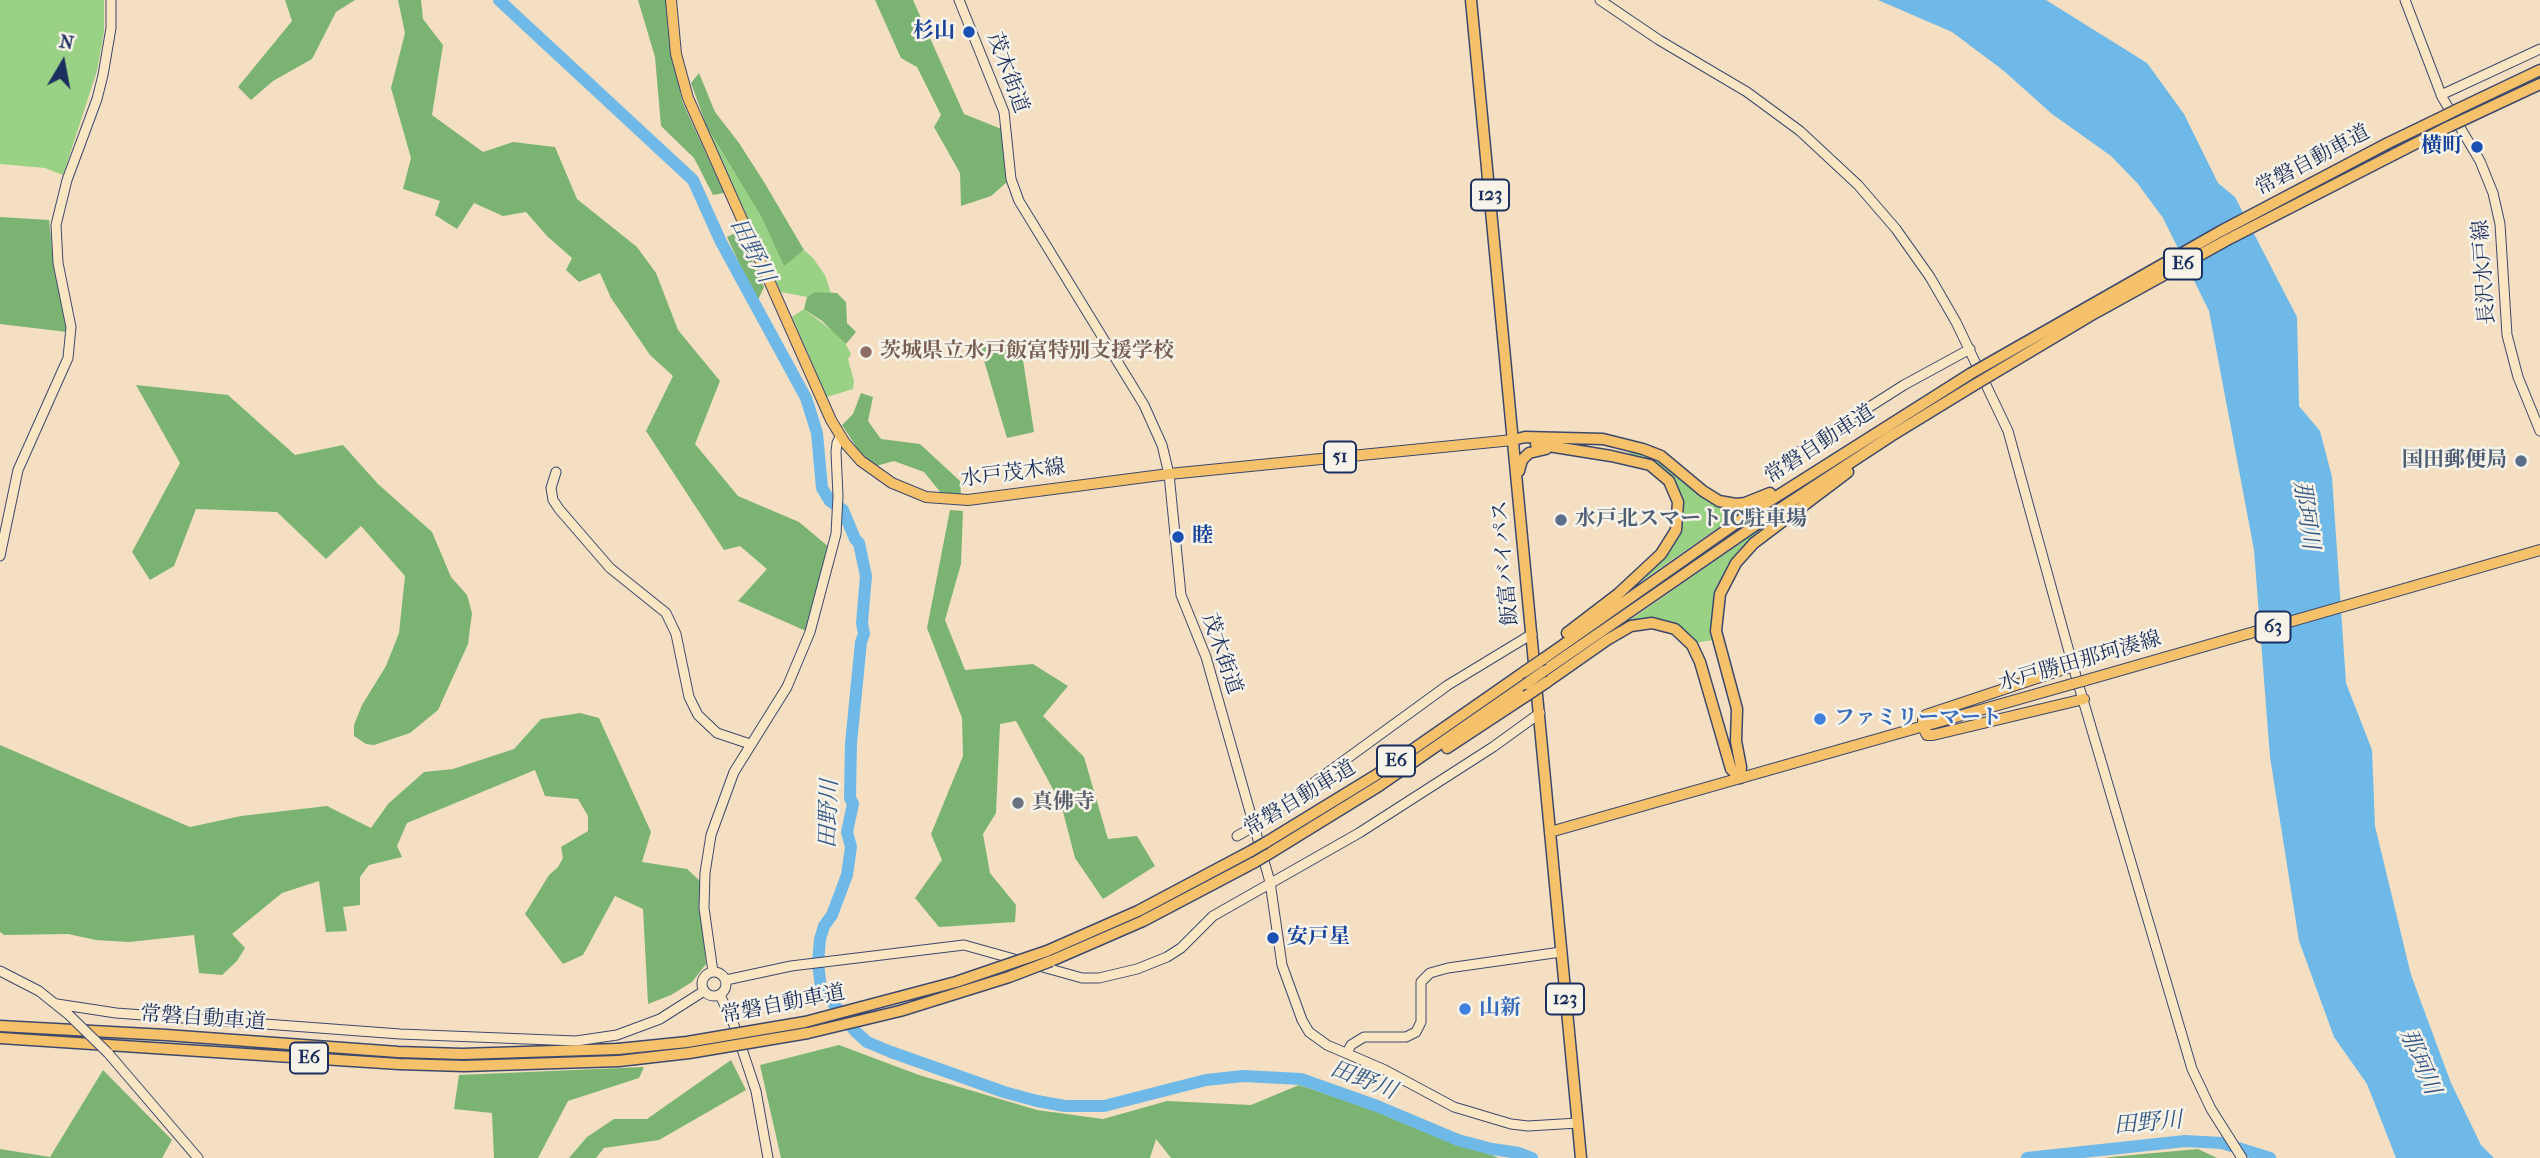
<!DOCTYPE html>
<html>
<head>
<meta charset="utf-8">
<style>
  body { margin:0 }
  #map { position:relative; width:2540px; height:1158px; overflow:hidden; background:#f4dfc3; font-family:"IM FELL French Canon",serif }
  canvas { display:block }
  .north { position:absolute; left:28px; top:28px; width:70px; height:70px; -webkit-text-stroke:5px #f7f3e8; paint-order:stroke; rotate:10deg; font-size:19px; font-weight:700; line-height:28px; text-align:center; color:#1b2f5e }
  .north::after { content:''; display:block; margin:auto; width:24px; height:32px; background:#1b2f5e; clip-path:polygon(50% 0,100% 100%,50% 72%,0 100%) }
</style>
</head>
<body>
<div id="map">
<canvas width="2540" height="1158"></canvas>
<div class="north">N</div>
</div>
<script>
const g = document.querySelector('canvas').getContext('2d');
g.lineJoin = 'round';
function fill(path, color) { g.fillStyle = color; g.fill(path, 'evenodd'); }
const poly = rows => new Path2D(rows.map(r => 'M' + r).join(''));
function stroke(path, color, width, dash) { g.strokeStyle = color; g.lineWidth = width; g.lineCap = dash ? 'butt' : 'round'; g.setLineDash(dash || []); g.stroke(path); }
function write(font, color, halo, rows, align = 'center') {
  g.font = font + ' "IM FELL French Canon","Noto Serif JP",serif'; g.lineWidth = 5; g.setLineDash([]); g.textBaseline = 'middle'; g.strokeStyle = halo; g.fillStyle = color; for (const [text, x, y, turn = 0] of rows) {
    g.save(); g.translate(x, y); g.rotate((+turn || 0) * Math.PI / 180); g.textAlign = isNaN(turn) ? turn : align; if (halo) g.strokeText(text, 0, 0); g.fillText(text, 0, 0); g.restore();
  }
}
fill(poly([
  [0,0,104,0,104,32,97,71,63,175,45,168,0,164],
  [707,127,762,218,784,265,804,250,813,258,825,275,831,293,814,292,807,297,781,292],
  [804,309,843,339,851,354,848,359,854,381,853,389,827,397,792,317],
  [1629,449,1658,458,1712,503,1726,508,1748,507,1630,589,1679,534,1683,519,1681,495,1674,481,1629,458],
  [1800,501,1735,559,1713,640,1695,643,1676,626,1622,626]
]), '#9ad285');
fill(poly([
  [285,0,355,0,336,12,312,59,273,81,251,100,238,87,292,21],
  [398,0,421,0,423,19,443,45,432,115,483,152,513,142,555,147,577,199,637,247,656,273,678,330,720,381,695,444,738,496,799,522,830,548,806,631,738,601,767,569,740,546,724,550,646,431,673,376,650,355,611,298,600,273,579,282,566,270,572,258,547,236,526,212,503,216,474,203,457,229,435,215,440,201,403,189,411,158,391,88,405,33],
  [638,0,666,0,668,30,682,101,724,193,713,195,694,158,661,126,655,57],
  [875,0,913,0,964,114,1004,130,1007,182,991,196,961,206,960,173,934,127,941,115,917,67,901,58],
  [699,73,715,112,739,143,764,182,804,250,784,266,762,218,707,127,691,83],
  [0,217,49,220,54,267,67,332,0,324],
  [739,231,764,287,757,302,727,237],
  [814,292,837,293,846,302,847,323,856,332,846,344,822,321,804,309,807,297],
  [1020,340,1034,432,1007,438,980,347],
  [136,385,228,395,295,455,343,445,378,484,432,532,451,577,467,595,472,613,468,644,438,710,410,733,374,745,366,744,354,736,354,725,362,705,386,666,399,633,405,576,361,526,326,559,277,512,196,509,174,566,150,580,132,552,180,463],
  [861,393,873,397,868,421,881,439,920,444,960,481,961,494,941,493,924,472,894,461,876,466,859,451,842,425,853,414],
  [950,510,963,511,961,564,945,620,965,670,1033,664,1068,686,1043,716,1084,757,1108,839,1137,836,1155,866,1103,899,1075,858,1061,804,1016,721,1000,724,996,813,983,834,990,873,1016,905,1015,922,939,927,915,898,942,860,931,834,963,756,962,718,927,628],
  [580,713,599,718,651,832,642,862,687,869,701,882,701,908,706,964,692,982,671,995,648,1004,643,909,615,896,583,955,563,964,525,914,549,875,558,867,563,858,561,847,588,831,588,816,578,799,545,796,535,770,407,823,397,846,402,857,369,865,360,877,360,905,343,907,347,931,326,932,319,881,282,893,232,934,245,948,237,961,222,975,199,973,194,935,129,942,96,940,68,934,4,935,0,932,0,745,190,827,241,816,327,806,371,828,388,804,424,772,453,769,514,749,541,719],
  [839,1045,919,1075,1037,1110,1103,1119,1167,1101,1251,1105,1299,1085,1373,1110,1499,1158,1171,1158,1156,1139,1150,1158,781,1158,760,1065],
  [731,1060,746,1090,659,1140,604,1148,596,1158,569,1158,587,1137,614,1119,647,1119],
  [644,1067,639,1078,568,1101,538,1158,494,1158,492,1113,454,1109,459,1075],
  [103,1070,172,1140,162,1158,0,1158,0,1149,50,1157],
  [2198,1149,2217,1158,2105,1158,2111,1157]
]), '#7bb472');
fill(poly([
  [1878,0,2046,0,2147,63,2184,114,2218,183,2235,197,2297,317,2299,406,2320,431,2332,477,2346,683,2372,750,2375,826,2411,975,2451,1083,2481,1145,2494,1158,2396,1158,2367,1084,2334,1037,2299,941,2270,757,2254,550,2209,311,2163,218,2138,184,2111,156,2052,114,2004,71,1952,32]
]), '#6fb9e8');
stroke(poly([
  [499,0,693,180,721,242,806,398,817,433,822,488,830,501,843,510,855,539,859,543,866,576,862,623,864,634,861,642,851,743,850,798,853,804,847,832,851,847,847,875,832,915,824,926,820,939,818,963,821,988,855,1031,867,1042,891,1052,1004,1092,1037,1101,1065,1106,1104,1106,1206,1080,1243,1076,1301,1079,1377,1106,1458,1140,1492,1149,1519,1153,1532,1158],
  [2027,1158,2185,1141,2222,1143,2270,1158]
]), '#6fb9e8', 12);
const secondary = poly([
  [959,0,1004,112,1011,179,1019,201,1144,405,1162,445,1169,474,1181,595,1206,657,1270,882,1282,965,1302,1020,1309,1032,1327,1045,1385,1070,1454,1107,1511,1124,1528,1126,1578,1123],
  [1600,0,1659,40,1747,92,1800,131,1858,185,1896,229,1930,277,1956,322,2008,431,2073,666,2192,1069,2211,1109,2242,1158],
  [2405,0,2442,97,2480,161,2493,193,2500,224,2507,335,2518,377,2540,431],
  [2441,95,2540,49],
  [1786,460,1904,385,1970,349],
  [556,472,551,488,553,500,559,509,610,568,666,613,676,634,689,697,698,715,717,733,750,744],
  [0,556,18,470,68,358,71,327,58,263,56,225,67,180,97,99,103,75,111,28,111,0],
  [1237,836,1253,827,1448,685,1532,634],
  [0,971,39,991,69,1015],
  '702 984a12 12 0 1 1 24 0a12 12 0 1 1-24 0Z',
  [713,972,704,908,705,873,711,835,734,772,787,687,810,632,836,534,838,496,836,452,837,443,840,437],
  [726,980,791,966,964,945,1082,978,1099,978,1137,969,1167,957,1181,948,1213,916,1359,833,1493,747,1540,713],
  [720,995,734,1025,756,1091,768,1158],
  [57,1004,116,1013,400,1034,576,1041,617,1035,660,1019,704,991],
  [108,1053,198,1158],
  [1347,1053,1351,1045,1364,1037,1406,1037,1416,1032,1421,1022,1421,982,1430,973,1448,968,1561,952]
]);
const primary = poly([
  [671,0,676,54,688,98,831,420,845,443,861,461,892,483,926,497,968,500,1169,474,1513,440],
  [2073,666,1926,715,1923,720,1923,727,1927,735,1933,735,2084,699],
  [2083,681,2540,550],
  [1550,832,2072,684]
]);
const highway = poly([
  [1471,0,1581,1158],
  [2456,110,2540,70],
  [2463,120,2540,84],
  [2388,143,2444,116],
  [2395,154,2450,126],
  [1513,440,1525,437,1603,439,1643,449,1661,456,1703,491,1719,501,1736,504,1745,503,1770,493],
  [1536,444,1611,456,1650,465,1669,481,1678,502,1676,530,1661,554,1618,594,1567,633],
  [1519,471,1522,460,1529,453,1546,449],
  [1543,659,1752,512,1970,374],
  [1544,671,1760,522,1891,436,1976,384],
  [1547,682,1607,640,1631,626,1652,623,1675,629,1692,645,1700,662,1731,769,1740,778],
  [1447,748,1526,696],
  [1740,778,1741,767,1736,741,1737,709,1716,631,1720,594,1736,563,1754,543,1848,472],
  [1265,843,1376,775,1524,672],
  [1267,855,1379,786,1526,684],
  [1047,951,1138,911,1251,851],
  [1051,961,1143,921,1255,862],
  [0,1026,166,1035,398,1052,462,1054,618,1049],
  [0,1038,399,1064,464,1066,619,1061]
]);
stroke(secondary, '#3c496d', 11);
stroke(primary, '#3c496d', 12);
stroke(highway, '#3c496d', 13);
stroke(secondary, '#fbe6c4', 9);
stroke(primary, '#f5c16b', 10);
stroke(highway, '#f5c16b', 10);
const secondaryBridge = poly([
  [69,1015,108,1053]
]);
const primaryBridge = poly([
  [2072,684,2083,681]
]);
const highwayBridge = poly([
  [2444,116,2456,110],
  [2450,126,2463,120],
  [1970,374,2221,231,2388,143],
  [1976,384,2095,313,2227,240,2395,154],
  [1524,672,1543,659],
  [1526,684,1544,671],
  [1526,696,1547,682],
  [1251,851,1265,843],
  [1255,862,1267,855],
  [618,1049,687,1042,805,1022,956,982,1047,951],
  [619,1061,689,1053,808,1033,900,1011,1009,977,1051,961]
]);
stroke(secondaryBridge, '#3c496d', 11, []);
stroke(primaryBridge, '#3c496d', 12, []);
stroke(highwayBridge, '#3c496d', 13, []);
stroke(secondaryBridge, '#fbe6c4', 9);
stroke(primaryBridge, '#f5c16b', 10);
stroke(highwayBridge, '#f5c16b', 10);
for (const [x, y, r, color] of [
  [969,32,7,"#1a4fb4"],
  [2477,147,7,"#1a4fb4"],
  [866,352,7,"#8d6e63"],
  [2521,461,7,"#5c6f8a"],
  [1561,520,7,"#5c6f8a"],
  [1178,537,7,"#1a4fb4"],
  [1820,719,7,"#3f7fe0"],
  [1018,803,7,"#6b7280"],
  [1273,938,7,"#1a4fb4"],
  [1465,1009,7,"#3f7fe0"]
]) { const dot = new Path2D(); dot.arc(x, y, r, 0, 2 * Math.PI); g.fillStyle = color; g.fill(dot); stroke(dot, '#f7f3e8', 2.5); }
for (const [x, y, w] of [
  [1490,195,38],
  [2183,264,38],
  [1340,457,32],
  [2273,627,35],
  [1396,761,38],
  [1565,999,38],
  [309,1058,38]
]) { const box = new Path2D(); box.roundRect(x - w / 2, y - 15.5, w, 31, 5); g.fillStyle = '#f7f3e8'; g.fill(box); stroke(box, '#1b2f5e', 2); }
write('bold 19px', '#1b2f5e', null, [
  ["123",1490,195],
  ["E6",2183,264],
  ["51",1340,457],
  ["63",2273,627],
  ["E6",1396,761],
  ["123",1565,999],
  ["E6",309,1058]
]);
write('bold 21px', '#164399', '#f7f3e8', [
  ["杉山",955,32],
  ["横町",2463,147],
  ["睦",1192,537,"left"],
  ["安戸星",1287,938,"left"]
], 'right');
write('21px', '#1b2f5e', '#f7f3e8', [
  ["茂木街道",1007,73,70],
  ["常磐自動車道",2313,161,-28],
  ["長沢水戸線",2485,272,-94],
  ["常磐自動車道",1820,445,-33],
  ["水戸茂木線",1013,474,-7],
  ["飯富バイパス",1506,563,-95],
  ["茂木街道",1221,654,71],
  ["水戸勝田那珂湊線",2080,662,-16],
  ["常磐自動車道",1300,799,-31],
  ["常磐自動車道",783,1005,-11],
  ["常磐自動車道",203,1019,4]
]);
write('bold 21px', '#785e54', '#f7f3e8', [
  ["茨城県立水戸飯富特別支援学校",880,352]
], 'left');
write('bold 21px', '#4e5e75', '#f7f3e8', [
  ["国田郵便局",2507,461],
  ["水戸北スマートIC駐車場",1575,520,"left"]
], 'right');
write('bold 21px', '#366cbe', '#f7f3e8', [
  ["ファミリーマート",1834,719],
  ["山新",1479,1009]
], 'left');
write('bold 21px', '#5b616d', '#f7f3e8', [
  ["真佛寺",1032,803]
], 'left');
write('italic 23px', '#345887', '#f7f3e8', [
  ["田野川",751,251,63],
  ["那珂川",2305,515,82],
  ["田野川",830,814,-88],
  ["那珂川",2419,1062,67],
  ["田野川",1363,1081,21],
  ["田野川",2148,1124,-5]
]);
</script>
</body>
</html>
